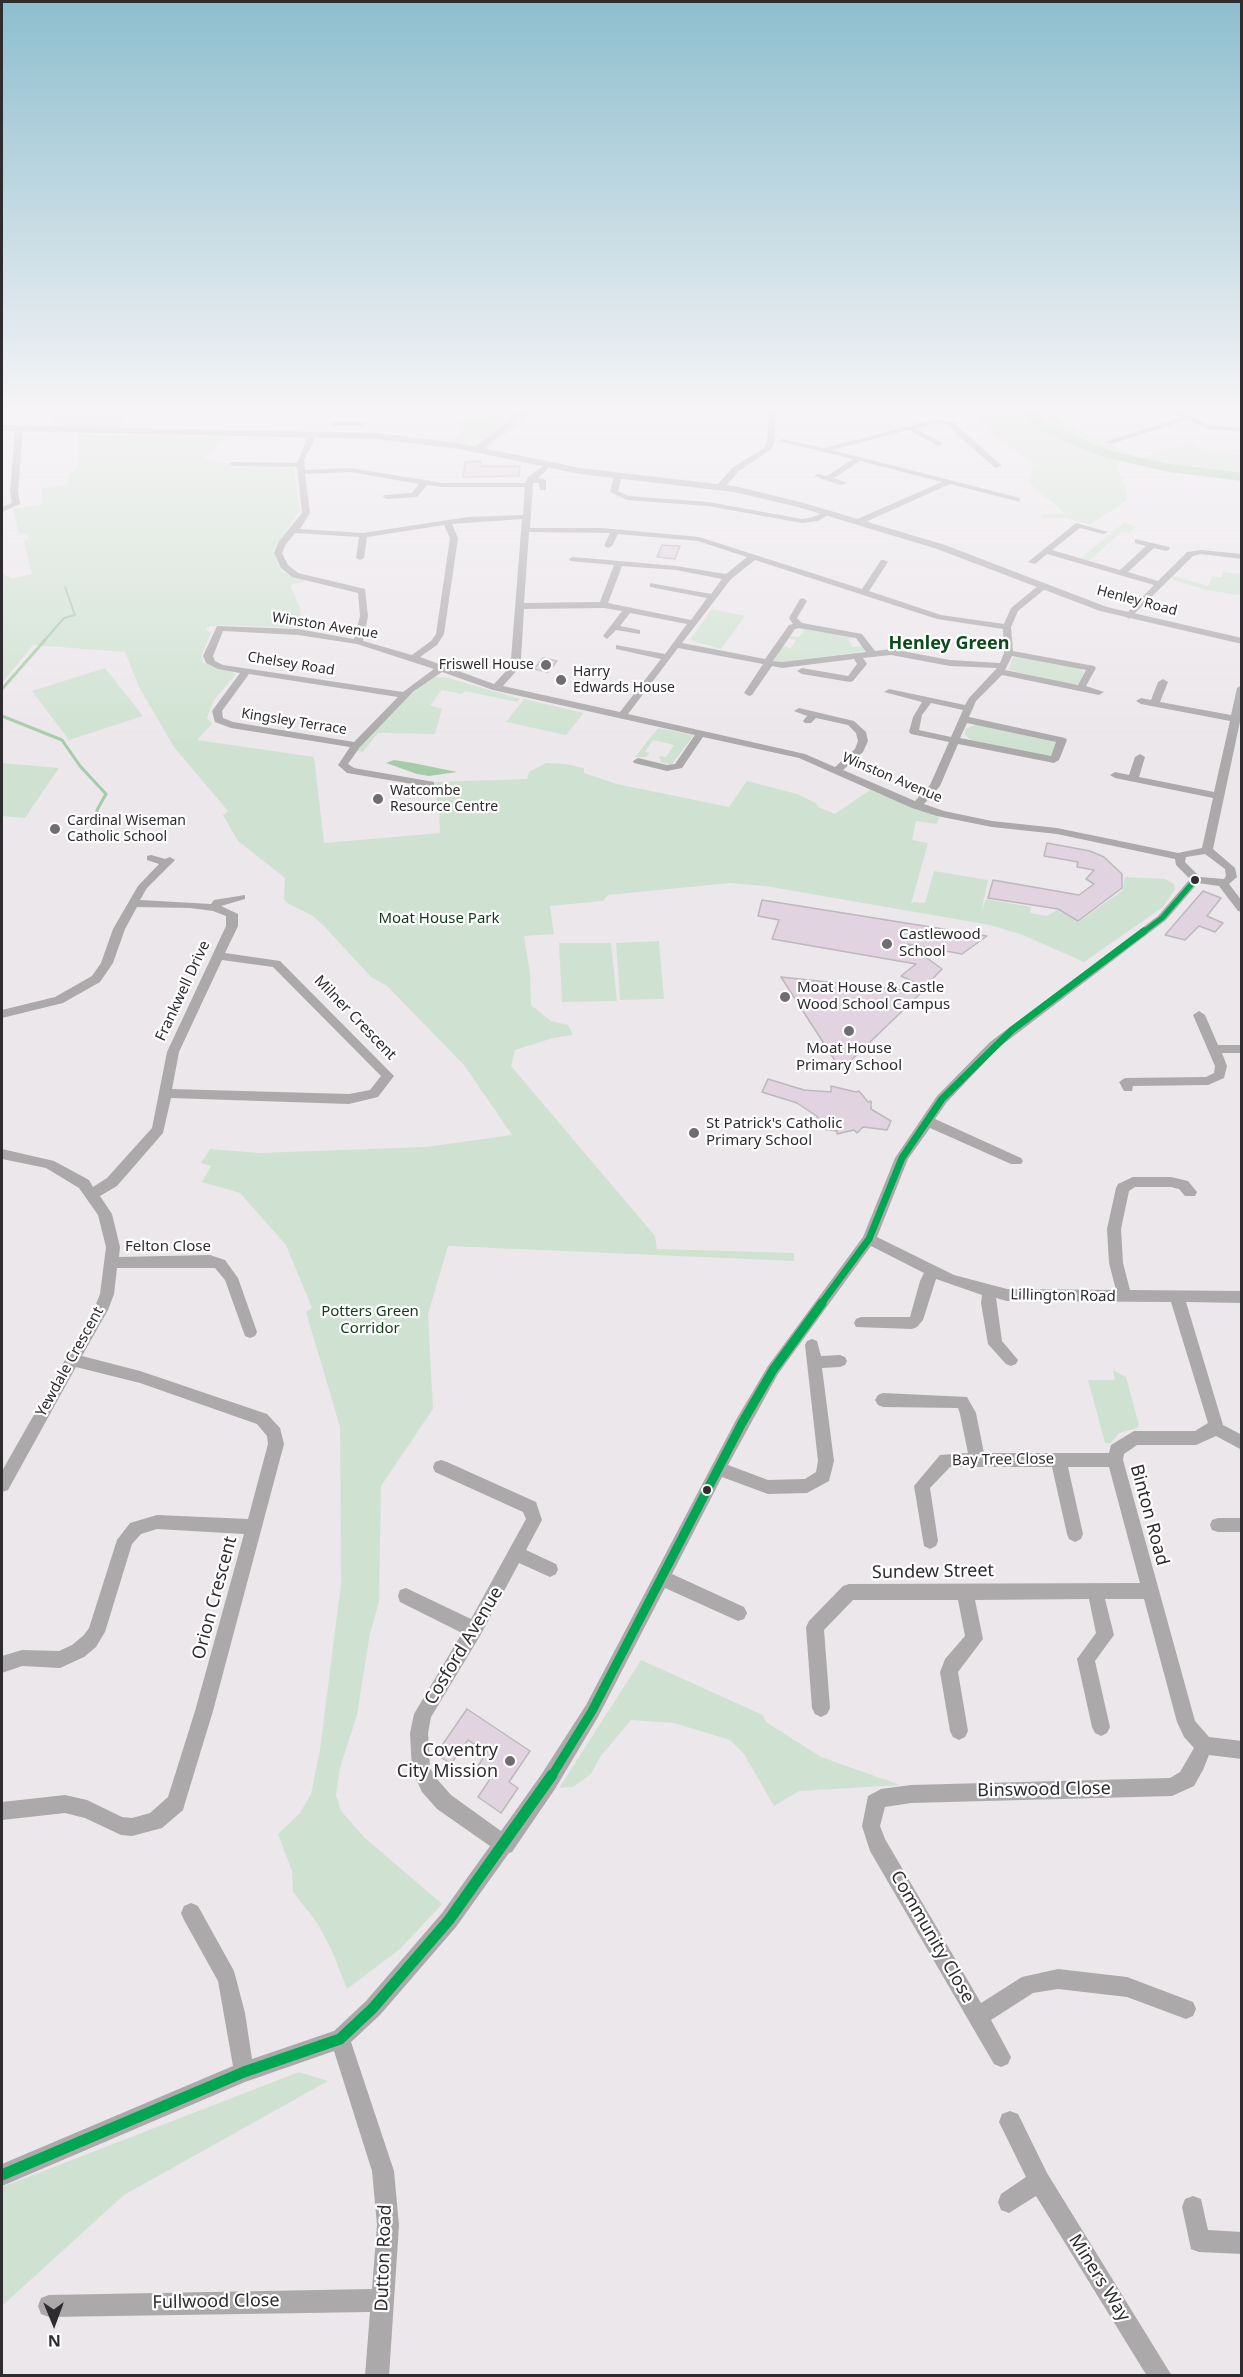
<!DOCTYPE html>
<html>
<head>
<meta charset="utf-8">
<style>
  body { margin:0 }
  #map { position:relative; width:1243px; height:2377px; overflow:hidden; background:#ece7eb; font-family:"Noto Sans",sans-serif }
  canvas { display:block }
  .frame { position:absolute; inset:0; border:3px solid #2e2c2e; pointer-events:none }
  .north { position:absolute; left:24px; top:2293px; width:60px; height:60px; -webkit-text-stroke:4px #fff; paint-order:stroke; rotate:179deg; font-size:16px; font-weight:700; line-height:24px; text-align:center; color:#2e2c2e }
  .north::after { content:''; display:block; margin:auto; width:21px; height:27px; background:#2e2c2e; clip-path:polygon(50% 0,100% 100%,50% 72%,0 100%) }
</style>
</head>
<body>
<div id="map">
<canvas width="1243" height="2377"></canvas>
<div class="frame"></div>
<div class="north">N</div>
</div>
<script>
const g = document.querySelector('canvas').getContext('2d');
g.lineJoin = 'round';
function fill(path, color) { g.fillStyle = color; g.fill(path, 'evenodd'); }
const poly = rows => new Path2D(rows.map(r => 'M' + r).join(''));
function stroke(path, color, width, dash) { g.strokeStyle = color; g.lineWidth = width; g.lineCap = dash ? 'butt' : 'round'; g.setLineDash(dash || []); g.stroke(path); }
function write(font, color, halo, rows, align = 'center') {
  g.font = font + ' "Noto Sans",sans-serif'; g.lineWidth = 4.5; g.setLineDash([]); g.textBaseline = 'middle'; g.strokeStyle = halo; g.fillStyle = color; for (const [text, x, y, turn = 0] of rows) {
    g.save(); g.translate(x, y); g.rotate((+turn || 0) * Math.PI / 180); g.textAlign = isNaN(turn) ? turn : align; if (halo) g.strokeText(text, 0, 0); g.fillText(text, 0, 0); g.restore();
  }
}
fill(poly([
  [41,411,123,411,120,428,65,427],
  [484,411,582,411,582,414,527,414,524,426,517,425,489,448,447,441,460,433,464,419,481,420],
  [972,411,1023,411,1029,421,1040,429,1120,460,1117,468,1127,492,1126,501,1090,525,1066,518,1043,518,1040,515,1065,513,1030,484,1033,463,994,436],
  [1028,411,1057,411,1063,423,1140,458,1185,443,1211,452,1241,455,1241,476,1175,469,1122,457,1042,425],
  [78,434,227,437,210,451,205,459,229,464,236,469,250,466,294,468,300,511,272,551,282,572,306,581,290,585,300,608,301,617,298,617,298,628,220,625,208,627,206,629,211,633,202,654,203,663,233,671,235,675,214,700,207,718,212,724,197,740,314,757,324,843,440,833,439,809,434,789,429,787,436,782,527,779,529,772,546,763,565,764,584,768,584,773,617,784,729,807,747,781,797,794,816,803,818,807,835,814,870,790,939,817,937,824,916,821,912,840,928,843,911,904,913,902,925,903,934,871,988,880,981,913,986,899,1031,907,1030,913,1047,916,1057,910,1078,922,1122,891,1125,877,1165,879,1174,884,1175,889,1163,907,1084,962,1023,935,990,925,765,886,730,883,608,895,603,901,550,906,554,934,524,936,530,973,531,1005,551,1021,568,1025,573,1035,553,1038,515,1050,511,1066,655,1236,657,1249,794,1253,794,1261,448,1246,428,1314,433,1409,381,1486,379,1602,370,1633,357,1715,340,1768,336,1795,341,1811,365,1838,442,1904,400,1949,347,1989,332,1951,318,1924,293,1892,292,1871,278,1834,300,1813,311,1794,320,1750,341,1583,340,1427,306,1312,312,1308,286,1245,240,1193,202,1182,211,1166,201,1163,210,1149,259,1153,426,1147,512,1135,464,1065,387,986,371,977,324,926,313,916,287,903,284,899,285,878,238,841,223,815,228,811,174,747,139,687,125,652,33,645,2,683,2,573,12,579,32,574,24,541,29,540,27,533,19,534,13,509,43,504,41,488,68,484,70,474,79,466],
  [1124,523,1136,527,1129,533,1122,531,1089,561,1081,558],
  [1223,572,1241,574,1241,591,1239,595,1206,590,1171,579,1174,576,1208,586,1213,576,1221,578],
  [712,609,745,616,721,649,690,640],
  [796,626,857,637,848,639,853,647,863,646,865,651,778,663,774,661,782,646,791,648,796,640,788,638,789,636,799,637,804,630,795,628],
  [1020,657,1080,668,1084,672,1079,684,1070,684,1009,670,1012,658],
  [105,668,143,716,69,740,32,691],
  [434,677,445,677,520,699,517,702,465,691,462,694,442,690,430,705,442,709,435,734,378,733,363,752,356,750,421,685],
  [524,699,584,713,566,735,506,722],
  [977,724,1056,742,1053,755,1046,756,971,740,965,735,965,729],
  [658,728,694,735,671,765,661,762,659,756,666,757,674,745,653,740,645,752,650,753,646,757,635,757],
  [2,763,59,768,25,818,2,816],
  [659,941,664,999,620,1000,616,943],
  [559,943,611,943,617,1001,562,1002],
  [1113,1370,1126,1377,1139,1425,1137,1428,1119,1433,1111,1443,1105,1443,1088,1380,1115,1380],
  [641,1660,763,1715,766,1722,821,1757,900,1785,799,1791,774,1806,744,1754,730,1740,674,1723,631,1720,600,1757,591,1774,573,1787,559,1788],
  [299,2072,328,2081,124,2195,2,2306,2,2187]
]), '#cfe2d1');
fill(poly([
  [394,760,413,763,457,772,429,776,417,774,386,763]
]), '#a5cca8');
stroke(poly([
  [44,641,64,618,75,615,65,587]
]), '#a5cca8', 2);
stroke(poly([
  [2,689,45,640],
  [2,716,62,740,80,766,106,794,97,810,97,820,100,823]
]), '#a5cca8', 3);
fill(poly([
  [1020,411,1032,411,1047,425,1111,451,1169,464,1242,473,1242,481,1169,472,1103,457,1039,431,1029,424,1020,411]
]), '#a5cca8');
const building = poly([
  [481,461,480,466,520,466,519,476,463,477,465,462,481,461],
  [662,545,680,546,675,559,657,557,662,545],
  [543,658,557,661,548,672,534,669,543,658],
  [1047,843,1090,851,1104,857,1122,874,1122,888,1078,921,1058,909,988,898,993,880,1079,895,1094,884,1086,879,1094,870,1077,867,1078,862,1044,856,1047,843],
  [1203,891,1221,898,1207,916,1223,923,1215,932,1199,926,1185,940,1165,935,1203,891],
  [762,900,987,936,962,954,908,944,942,969,925,987,901,976,916,964,772,939,779,920,758,916,762,900],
  [781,977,922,992,841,1070,781,977],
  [768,1079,804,1090,831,1092,831,1086,856,1092,859,1091,868,1102,871,1101,871,1109,891,1121,887,1130,863,1127,857,1133,854,1130,837,1134,837,1131,822,1129,824,1127,813,1122,818,1117,797,1103,762,1092,768,1079],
  [467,1709,530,1751,509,1782,518,1788,501,1813,478,1797,492,1776,478,1766,487,1752,468,1740,451,1764,436,1754,467,1709]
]);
fill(building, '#e1d3df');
stroke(building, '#bcb8bb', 1.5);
fill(poly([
  [522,411,533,411,523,415,480,452,474,452,474,448,522,411],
  [769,411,776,411,775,441,771,449,738,472,723,489,717,489,717,485,732,468,764,448,767,441,769,411],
  [1167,411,1177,411,1210,425,1242,428,1242,432,1209,429,1187,420,1111,444,1104,442,1180,418,1167,411],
  [933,420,952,421,1002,466,995,468,947,425,933,424,916,429,941,442,942,444,938,446,909,430,832,450,1020,498,1020,502,950,484,861,524,855,524,855,520,942,482,860,461,834,478,847,483,840,485,814,476,818,474,827,476,853,459,778,441,782,439,824,448,933,420],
  [335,422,361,422,365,424,361,426,332,426,331,424,335,422],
  [19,427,23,429,18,491,20,504,2,512,2,507,12,503,10,491,15,429,19,427],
  [313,432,317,434,304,460,305,470,351,468,442,483,525,483,528,477,548,463,552,465,538,478,546,480,546,490,540,490,539,483,533,483,530,528,601,528,699,537,862,589,881,560,884,560,888,562,869,591,941,615,1004,624,1011,608,1039,585,1045,585,1045,589,1018,611,1011,627,1013,651,1094,666,1096,668,1086,686,1104,692,1099,695,1002,675,976,701,969,717,1065,738,1067,740,1059,760,1054,763,958,744,940,786,924,804,944,811,992,821,1057,828,1178,853,1202,848,1213,798,1115,778,1110,775,1115,772,1129,775,1135,757,1140,754,1145,757,1139,777,1214,792,1230,721,1141,704,1136,701,1141,698,1151,700,1158,682,1163,679,1168,682,1160,702,1231,715,1237,688,1242,685,1242,712,1213,849,1235,868,1237,877,1229,884,1242,901,1242,912,1238,911,1219,886,1198,883,1166,920,998,1048,947,1102,935,1119,1021,1158,1023,1161,1021,1164,1011,1164,930,1128,908,1159,877,1237,954,1275,1007,1289,1116,1290,1109,1263,1107,1229,1116,1188,1118,1184,1133,1177,1171,1177,1188,1181,1197,1192,1195,1196,1185,1196,1179,1189,1171,1187,1135,1187,1129,1191,1121,1229,1123,1263,1130,1290,1242,1291,1242,1303,1186,1302,1223,1425,1242,1435,1242,1450,1216,1436,1196,1445,1137,1445,1124,1454,1123,1460,1195,1721,1209,1737,1242,1741,1242,1759,1209,1755,1203,1770,1194,1786,1172,1796,911,1803,885,1807,880,1826,885,1839,981,2003,1022,1977,1058,1969,1127,1977,1193,2002,1196,2009,1193,2016,1186,2019,1127,1997,1058,1989,1033,1993,991,2020,1011,2057,1008,2064,1001,2067,994,2064,870,1851,862,1826,868,1796,881,1789,911,1785,1170,1778,1180,1772,1194,1748,1184,1737,1177,1722,1144,1599,1105,1599,1114,1635,1095,1661,1110,1727,1107,1733,1101,1736,1095,1733,1092,1727,1077,1659,1096,1633,1089,1599,975,1600,983,1639,958,1672,968,1731,965,1737,959,1740,953,1737,950,1731,940,1672,945,1659,965,1636,958,1600,853,1600,824,1630,830,1708,827,1714,821,1717,815,1714,812,1708,806,1627,809,1621,843,1586,849,1584,1140,1583,1109,1467,1068,1467,1083,1534,1081,1539,1075,1542,1069,1539,1067,1534,1052,1467,950,1467,930,1488,938,1541,936,1546,930,1549,924,1546,914,1486,940,1455,968,1453,960,1414,958,1408,883,1407,878,1405,875,1400,878,1395,883,1393,967,1397,976,1413,984,1453,1109,1453,1111,1445,1134,1431,1195,1431,1208,1423,1171,1302,1007,1301,996,1298,1002,1341,1018,1360,1016,1364,1011,1366,1006,1364,988,1344,981,1303,982,1295,936,1279,923,1320,917,1327,912,1329,856,1327,854,1323,856,1319,861,1317,910,1317,920,1281,924,1273,871,1246,778,1374,728,1465,768,1480,805,1479,816,1472,818,1461,805,1345,807,1341,812,1339,817,1341,821,1356,840,1355,845,1357,847,1361,845,1365,840,1367,822,1368,834,1461,829,1481,807,1493,768,1494,722,1477,672,1574,744,1607,747,1613,744,1619,738,1621,665,1588,598,1717,555,1789,512,1852,509,1853,456,1927,380,2015,351,2042,394,2171,399,2225,389,2376,365,2376,370,2312,49,2317,41,2314,38,2306,41,2298,49,2295,372,2289,377,2225,372,2171,334,2051,245,2082,2,2186,2,2164,233,2066,218,1981,184,1920,181,1913,184,1906,191,1903,198,1906,234,1971,245,2013,252,2059,334,2031,366,2001,442,1913,490,1846,437,1809,422,1792,412,1770,410,1733,414,1714,462,1633,400,1602,398,1596,400,1590,406,1588,471,1619,526,1519,523,1512,435,1472,433,1467,435,1462,441,1460,447,1462,536,1502,542,1520,526,1550,556,1564,558,1569,556,1574,550,1577,519,1563,480,1636,431,1717,428,1733,430,1768,436,1778,451,1795,501,1831,541,1775,586,1705,737,1418,768,1366,863,1237,895,1158,937,1096,990,1042,1158,916,1190,879,1176,865,1175,859,1057,834,992,827,937,816,912,808,799,758,703,737,682,768,667,771,634,763,633,761,638,758,667,765,675,764,695,735,493,690,442,672,414,691,360,747,348,764,354,768,434,782,434,786,430,787,347,773,338,765,350,747,231,728,215,722,212,711,240,673,218,669,206,663,203,656,217,626,298,629,354,639,360,616,358,593,292,577,281,568,274,553,279,541,302,513,297,467,233,466,229,464,233,462,297,463,309,434,313,432],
  [351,472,419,484,412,493,384,495,383,497,387,499,417,497,427,485,442,487,525,487,523,515,468,517,363,533,300,529,310,513,305,474,351,472],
  [522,519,511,659,509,668,494,684,420,657,437,645,444,634,458,538,452,524,522,519],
  [444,525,450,538,436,634,431,641,412,655,363,641,368,616,365,589,298,573,288,565,282,553,286,544,295,533,359,537,356,558,360,560,364,558,367,537,444,525],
  [529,532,610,533,604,546,608,548,612,546,618,534,698,541,747,557,726,574,676,566,573,557,569,559,570,561,614,565,600,602,524,603,529,532],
  [755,560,937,619,1003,629,1004,653,1000,663,950,660,891,649,875,651,862,634,802,623,797,618,807,601,803,598,800,599,789,618,793,624,789,625,765,659,682,643,731,579,755,560],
  [622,566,676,570,722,579,711,594,650,583,650,587,707,598,691,620,608,603,622,566],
  [604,608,622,611,603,636,607,639,616,630,640,634,640,630,620,626,630,613,687,624,665,654,616,645,616,649,661,659,620,712,503,686,518,669,521,659,524,609,604,608],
  [799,628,856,638,866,652,782,662,773,661,795,629,799,628],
  [223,631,298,635,357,644,434,669,403,692,223,665,215,661,213,656,223,631],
  [678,648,763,664,744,693,749,696,752,695,772,666,782,668,854,659,857,664,848,676,802,668,797,671,802,674,850,682,853,681,867,664,863,658,891,655,950,666,997,668,969,698,965,705,889,689,884,692,922,702,913,717,909,732,911,734,949,742,930,785,915,801,843,770,863,752,868,741,866,732,854,721,799,708,794,711,807,716,803,721,805,723,811,723,816,718,848,725,856,733,858,741,855,749,835,767,805,754,628,714,678,648],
  [1012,656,1086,670,1078,685,1005,670,1012,656],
  [249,674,398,697,354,742,233,722,223,718,222,711,249,674],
  [931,703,963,710,951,737,919,730,922,715,931,703],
  [967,723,1056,742,1051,756,960,738,967,723],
  [1205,854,1225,869,1226,876,1224,879,1200,877,1185,862,1186,857,1205,854],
  [618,474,622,476,618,491,628,496,708,502,802,519,813,517,827,511,831,513,818,521,802,523,708,506,627,500,610,492,614,476,618,474],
  [1076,523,1108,532,1104,534,1080,528,1052,550,1120,570,1146,546,1135,543,1135,539,1169,547,1170,549,1166,551,1154,548,1128,572,1158,581,1187,552,1201,550,1242,554,1242,559,1201,554,1193,556,1129,619,1125,616,1126,614,1154,585,1047,554,1035,564,1028,562,1076,523],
  [151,855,165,859,170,857,175,860,147,888,140,900,211,904,214,900,245,895,245,899,221,906,238,914,238,926,225,953,280,961,394,1076,378,1097,349,1104,171,1098,163,1133,117,1186,100,1196,112,1214,120,1247,119,1257,210,1255,225,1260,238,1278,257,1332,255,1336,250,1338,245,1336,225,1280,215,1268,117,1268,114,1294,108,1310,82,1356,140,1371,267,1414,280,1428,284,1444,213,1711,185,1803,183,1810,162,1828,132,1836,121,1835,85,1818,65,1813,2,1820,2,1802,65,1795,87,1800,122,1817,132,1818,150,1813,168,1797,195,1711,244,1534,157,1529,141,1534,132,1544,105,1632,96,1647,84,1657,60,1668,22,1666,2,1673,2,1656,22,1650,59,1651,72,1645,84,1635,89,1628,117,1540,130,1523,157,1515,248,1519,268,1444,267,1436,257,1424,140,1383,76,1367,8,1490,2,1492,2,1471,94,1309,100,1294,106,1247,98,1215,79,1188,46,1168,2,1159,2,1149,54,1161,89,1180,93,1187,107,1178,152,1128,167,1052,226,926,226,916,213,911,190,908,137,907,125,929,113,963,100,982,63,1003,2,1018,2,1010,55,997,92,976,101,963,113,929,138,886,159,864,147,860,147,856,151,855],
  [222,960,273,967,381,1076,370,1090,349,1094,172,1089,179,1052,222,960],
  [1199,1011,1205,1015,1218,1045,1242,1045,1242,1053,1222,1053,1227,1066,1224,1078,1208,1085,1133,1086,1132,1091,1124,1091,1119,1082,1125,1078,1206,1077,1214,1073,1215,1066,1193,1015,1199,1011],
  [1218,1518,1242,1518,1242,1532,1218,1532,1212,1530,1210,1525,1212,1520,1218,1518],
  [1010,2111,1018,2114,1047,2173,1172,2376,1147,2376,1036,2196,1009,2213,1001,2210,998,2202,1001,2194,1026,2177,999,2122,1002,2114,1010,2111],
  [1193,2196,1201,2199,1208,2230,1242,2232,1242,2254,1199,2252,1191,2249,1182,2207,1185,2199,1193,2196]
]), '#aba9aa');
fill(poly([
  [2,425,377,433,459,443,580,468,734,486,804,503,945,545,1107,607,1242,638,1242,644,1100,611,937,549,798,507,734,492,580,474,459,449,377,439,2,431,2,425]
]), '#aeabad');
stroke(poly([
  [1142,933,1162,918,1196,879]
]), '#00a651', 5);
stroke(poly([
  [821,1304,869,1239,902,1158,942,1099,1012,1030,1144,931]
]), '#00a651', 7);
stroke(poly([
  [551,1777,592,1711,742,1423,773,1370,822,1303]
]), '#00a651', 9);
stroke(poly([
  [2,2175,244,2072,340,2039,373,2008,449,1920,552,1775]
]), '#00a651', 11);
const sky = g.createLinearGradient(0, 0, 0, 744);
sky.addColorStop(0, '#8dbece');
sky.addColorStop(0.55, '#f6f4f6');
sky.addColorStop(1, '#f6f4f600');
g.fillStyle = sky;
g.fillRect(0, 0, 1243, 744);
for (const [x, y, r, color] of [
  [546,665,6,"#706d70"],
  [561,680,6,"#706d70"],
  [378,799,6,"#706d70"],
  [55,829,6,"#706d70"],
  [1195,880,5,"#2e2c2e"],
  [887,944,6,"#706d70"],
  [785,997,6,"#706d70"],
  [849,1031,6,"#706d70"],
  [694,1133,6,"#706d70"],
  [707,1490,5,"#2e2c2e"],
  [510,1761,6,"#706d70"]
]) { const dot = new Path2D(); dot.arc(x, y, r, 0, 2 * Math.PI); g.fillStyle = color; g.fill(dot); stroke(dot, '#fff', 2); }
write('14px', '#2e2c2e', '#fff', [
  ["Henley Road",1137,601,15],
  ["Winston Avenue",325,626,9],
  ["Chelsey Road",291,664,9],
  ["Kingsley Terrace",294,722,9],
  ["Winston Avenue",892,778,23]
]);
write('14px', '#2e2c2e', '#fff', [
  ["Friswell House",534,665,"right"],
  ["Harry",573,672],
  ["Edwards House",573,688],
  ["Watcombe",390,791],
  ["Resource Centre",390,807],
  ["Cardinal Wiseman",67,821],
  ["Catholic School",67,837]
], 'left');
write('15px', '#103b18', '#fff', [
  ["Moat House Park",439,919],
  ["Potters Green",370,1312],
  ["Corridor",370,1329]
]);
write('15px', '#2e2c2e', '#fff', [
  ["Castlewood",899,935],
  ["School",899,952],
  ["Moat House & Castle",797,988],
  ["Wood School Campus",797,1005],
  ["Moat House",849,1049,"center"],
  ["Primary School",849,1066,"center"],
  ["St Patrick's Catholic",706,1124],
  ["Primary School",706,1141]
], 'left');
write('15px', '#2e2c2e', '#fff', [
  ["Frankwell Drive",183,991,-65],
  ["Milner Crescent",355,1018,46],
  ["Felton Close",168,1247],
  ["Lillington Road",1063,1296,1],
  ["Yewdale Crescent",70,1362,-61],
  ["Bay Tree Close",1003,1460,-1]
]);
write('bold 18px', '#0b4c1c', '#fff', [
  ["Henley Green",949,644]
]);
write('18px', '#2e2c2e', '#fff', [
  ["Binton Road",1149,1515,75],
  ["Sundew Street",933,1572,-1],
  ["Orion Crescent",215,1598,-75],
  ["Cosford Avenue",464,1646,-59],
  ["Binswood Close",1044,1790,-1],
  ["Community Close",932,1937,60],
  ["Dutton Road",384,2258,-88],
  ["Miners Way",1099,2278,58],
  ["Fullwood Close",216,2302,-1]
]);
write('18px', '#2e2c2e', '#fff', [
  ["Coventry",498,1751],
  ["City Mission",498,1772]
], 'right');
</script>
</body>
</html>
